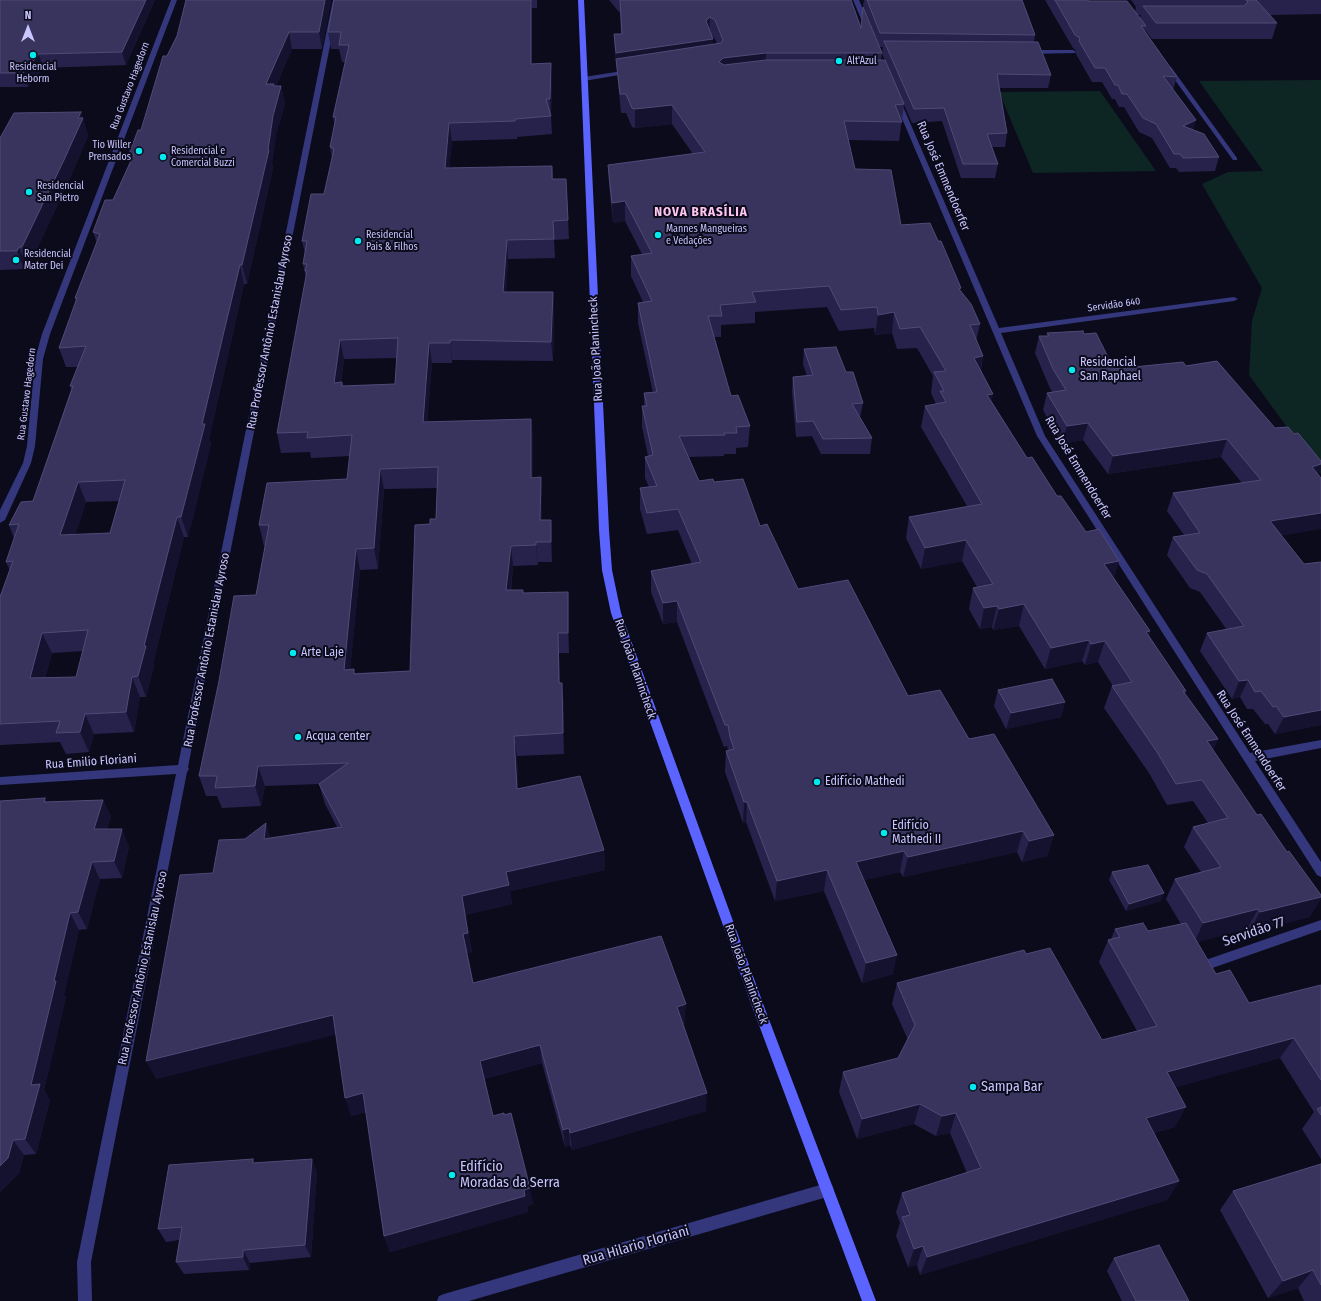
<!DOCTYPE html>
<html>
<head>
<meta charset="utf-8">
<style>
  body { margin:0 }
  #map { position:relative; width:1321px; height:1301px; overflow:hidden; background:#0c0b1c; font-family:"Fira Sans Condensed",sans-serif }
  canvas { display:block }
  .north { position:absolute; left:8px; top:8px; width:40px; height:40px; -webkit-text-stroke:3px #0c0b1c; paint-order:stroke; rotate:0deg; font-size:11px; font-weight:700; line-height:16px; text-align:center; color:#c8c5ff }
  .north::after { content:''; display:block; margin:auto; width:14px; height:18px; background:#c8c5ff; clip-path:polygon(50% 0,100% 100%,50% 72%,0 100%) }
</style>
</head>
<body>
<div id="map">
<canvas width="1321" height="1301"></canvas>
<div class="north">N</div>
</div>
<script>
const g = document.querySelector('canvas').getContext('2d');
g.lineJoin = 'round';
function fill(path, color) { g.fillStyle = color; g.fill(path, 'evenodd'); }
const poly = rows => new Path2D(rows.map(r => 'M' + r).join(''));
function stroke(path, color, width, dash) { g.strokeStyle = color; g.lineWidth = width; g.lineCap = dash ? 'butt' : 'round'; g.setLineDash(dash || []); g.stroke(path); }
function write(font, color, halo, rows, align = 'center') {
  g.font = font + ' "Fira Sans Condensed",sans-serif'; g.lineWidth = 4; g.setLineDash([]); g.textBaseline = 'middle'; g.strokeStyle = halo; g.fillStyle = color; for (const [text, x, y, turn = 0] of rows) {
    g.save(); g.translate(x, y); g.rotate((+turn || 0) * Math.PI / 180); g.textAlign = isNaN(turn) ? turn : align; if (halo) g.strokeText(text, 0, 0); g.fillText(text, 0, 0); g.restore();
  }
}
fill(poly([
  [1321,80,1321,474,1249,375,1252,321,1262,288,1202,184,1228,172,1263,171,1199,81],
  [1100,91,1156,171,1033,173,999,92]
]), '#0e2623');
fill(poly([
  [171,0,177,0,50,334,43,359,35,446,31,463,5,520,0,523,0,510,23,463,27,446,35,359,42,334,171,0],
  [333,0,339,0,188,767,189,769,187,772,91,1262,92,1301,78,1301,77,1262,176,774,0,785,0,777,178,765,333,0],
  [853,0,859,0,871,28,870,29,865,28,853,0],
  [1073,50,1076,52,1075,53,1028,54,1025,52,1028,50,1073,50],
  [1167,67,1171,67,1237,158,1237,160,1233,160,1167,69,1167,67],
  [629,70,631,71,631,73,584,81,581,79,584,77,629,70],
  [898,100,901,102,999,328,1234,297,1238,299,1234,301,1001,333,1045,436,1250,753,1321,740,1321,748,1255,761,1321,862,1321,877,1317,875,1037,436,895,102,898,100],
  [1321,920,1321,930,1198,973,1194,972,1192,968,1194,964,1321,920],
  [827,1183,832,1185,834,1190,832,1195,827,1197,469,1301,437,1301,439,1296,444,1294,827,1183]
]), '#34377c');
fill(poly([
  [578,0,584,0,609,530,612,570,621,613,765,1009,876,1301,862,1301,753,1009,611,613,602,570,599,530,578,0]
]), '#5c64ff');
fill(poly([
  [0,0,155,0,126,65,43,68,28,87,0,87],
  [186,0,331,0,322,49,292,49,276,86,281,86,285,104,276,134,272,163,273,168,247,284,244,284,231,342,209,439,211,444,188,537,184,537,153,664,154,666,146,697,140,697,134,732,94,734,89,752,66,754,60,742,0,745,0,597,10,571,6,562,14,538,9,525,33,501,71,390,70,386,78,367,66,367,59,348,76,301,75,298,97,243,93,232,113,200,131,161,129,154,141,130,167,56,177,36],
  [119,501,110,533,75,535,86,502],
  [83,651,76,677,45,678,52,653],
  [335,0,537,0,537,8,532,8,532,64,552,81,551,116,552,134,517,137,517,139,452,141,449,168,552,166,553,179,566,179,569,239,554,240,555,258,508,259,506,292,553,292,554,311,553,361,452,360,452,363,432,363,427,422,531,419,533,439,533,478,541,477,542,498,542,520,552,540,552,562,538,562,538,565,513,566,511,590,524,593,568,592,569,613,569,653,559,653,560,683,564,703,564,754,517,756,518,789,604,850,605,870,510,891,512,904,465,915,472,952,467,953,473,983,685,1023,683,1024,706,1111,572,1150,570,1145,565,1147,542,1063,484,1079,493,1116,504,1115,533,1204,527,1206,528,1212,390,1252,384,1236,366,1112,351,1116,336,1034,156,1079,213,873,271,838,337,827,325,804,319,784,265,786,261,806,222,808,217,796,206,796,199,776,256,595,265,546,264,546,259,525,347,479,350,456,311,458,310,452,281,453,277,433,306,279,303,264,305,253,302,241,324,194,332,158,330,147,335,124,333,117,345,62,342,62,339,49,331,49,328,32],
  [397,358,395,384,343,386,342,382,341,382,344,359],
  [437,488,436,519,430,524,410,671,355,673,350,669,360,570,378,569,384,489],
  [609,0,851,0,861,28,876,40,863,6,864,0,1022,0,1035,35,1034,42,1051,75,1048,88,999,88,1007,133,1005,147,992,147,998,164,995,178,961,178,942,121,912,123,904,105,899,141,848,140,855,169,901,225,961,291,980,324,976,341,983,356,981,370,992,402,1027,458,1057,496,1086,532,1119,561,1114,578,1150,631,1149,636,1186,691,1185,694,1218,739,1213,750,1310,917,1249,932,1247,929,1197,942,1216,974,1249,1003,1321,985,1321,1159,1302,1129,1314,1112,1280,1058,1176,1087,1175,1127,1154,1133,1179,1181,1167,1200,920,1275,917,1265,908,1267,896,1236,900,1223,896,1212,902,1193,967,1173,950,1133,936,1136,914,1124,857,1139,839,1092,843,1072,898,1058,908,1040,892,1004,897,983,1026,954,1102,1040,1137,1031,1099,962,1108,940,1111,939,1115,929,1148,931,1181,924,1166,899,1175,879,1201,872,1184,847,1193,827,1208,823,1193,801,1167,805,1149,773,1104,708,1112,686,1113,686,1098,662,1085,665,1082,661,1045,669,1019,626,993,630,992,627,980,629,969,609,973,588,977,587,962,561,921,569,906,538,909,517,967,506,921,427,925,406,936,404,931,393,933,376,917,348,897,349,892,333,875,335,874,328,839,331,827,307,755,312,755,323,721,325,721,337,714,337,731,396,750,426,748,447,736,448,736,454,724,454,724,456,689,457,699,481,714,482,760,526,798,589,908,696,969,739,1054,835,1047,856,1022,862,1017,852,903,877,900,872,864,880,893,974,862,983,824,891,775,901,746,822,743,823,725,772,726,751,728,750,727,746,724,747,677,622,663,624,651,592,651,571,692,564,678,530,647,534,640,509,640,488,649,487,645,478,645,457,648,456,642,427,642,406,644,406,644,393,653,393,638,323,638,303,643,302,631,276,631,256,642,254,625,221,613,223,609,184,608,165,693,154,672,124,635,128,632,127,626,113,621,113,615,52,614,34,621,34,620,13],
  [712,36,714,37,717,44,713,44,713,39],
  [879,47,883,47,882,54,888,66,881,60,882,53],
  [1045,0,1088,0,1088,1,1135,12,1136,7,1131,0,1321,0,1321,14,1270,15,1277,23,1272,39,1152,39,1145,30,1145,32,1177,77,1173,90,1193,130,1219,157,1215,171,1179,172,1176,168,1170,168,1152,138,1139,132,1124,107,1119,107,1115,99,1112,99,1102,82,1092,82,1076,54,1076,51,1073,48],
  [1137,15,1141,15,1140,18],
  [81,112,88,136,70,178,29,266,26,266,24,269,0,270,0,138],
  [1047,333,1084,334,1114,369,1186,366,1217,361,1281,536,1304,564,1321,562,1321,725,1275,734,1268,724,1265,724,1253,709,1247,709,1240,697,1232,699,1200,651,1207,633,1227,630,1200,592,1190,588,1167,555,1173,537,1184,535,1167,511,1173,493,1242,483,1221,457,1108,474,1083,440,1062,444,1043,410,1047,393,1052,392,1049,386,1035,353,1039,336,1047,336],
  [804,349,846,372,863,403,860,418,872,438,870,454,821,454,812,436,796,437,792,392,793,377,807,376,803,364],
  [998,690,1065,702,1061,717,1006,729,994,706],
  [45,798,46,802,103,800,111,817,107,829,129,846,122,878,100,879,87,929,79,930,64,995,66,997,44,1090,50,1100,36,1154,24,1155,19,1173,0,1192,0,801],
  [1112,872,1161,901,1126,911,1109,880],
  [255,1163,317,1172,311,1257,250,1263,249,1270,184,1274,176,1262,179,1240,166,1242,158,1229],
  [1321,1164,1321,1301,1304,1301,1298,1288,1268,1298,1220,1210,1233,1191],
  [1114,1258,1189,1301,1122,1301,1107,1271]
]), '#27224b');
fill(poly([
  [146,0,155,0,126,65,122,52],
  [325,0,331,0,322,49,319,32],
  [531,0,532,8,532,81,531,64],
  [710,17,709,35,706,21],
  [289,32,292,49,275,88,281,86,285,104,276,134,272,163,273,168,247,284,242,265,268,150,266,84],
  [713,39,713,57,616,59,616,71,616,53],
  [766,53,765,72,723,77,719,62,723,58],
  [39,54,43,68,28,87,23,73],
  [551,63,552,81,551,117,550,99],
  [672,105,672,124,635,128,635,109],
  [81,112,88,136,70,178,29,266,22,247],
  [1196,120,1192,134,1183,126],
  [449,123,452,141,447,187,445,168],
  [625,201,625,221,613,223,612,203],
  [507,240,508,259,505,312,503,292],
  [19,247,26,266,24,269,17,251],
  [240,265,244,284,209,439,211,444,188,537,181,517,226,323],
  [553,292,554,311,553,361,551,342],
  [894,312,892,333,875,335,878,315],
  [340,340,344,359,338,403,334,383],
  [450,340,452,360,452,363,450,343],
  [429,343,432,363,426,442,423,422],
  [983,356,979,377,974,358],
  [993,394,989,415,987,395],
  [531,419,533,439,533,498,531,478],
  [1088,423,1083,440,1062,444,1067,426],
  [1227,439,1221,457,1108,474,1113,456],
  [1321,464,1321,469,1316,481,1312,467],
  [380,469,384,489,378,569,374,548],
  [541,477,542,498,542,540,540,520],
  [78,482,86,502,68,556,60,535],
  [1321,513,1321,529,1263,539,1270,521],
  [177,517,184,537,153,664,154,666,146,697,138,676,144,646],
  [551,520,552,540,552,562,551,542],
  [966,540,962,561,921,569,925,548],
  [536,542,538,562,538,565,536,545],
  [511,546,513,566,508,611,506,590],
  [356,549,360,570,348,690,344,670],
  [1119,561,1113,582,1104,564],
  [568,592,569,613,569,653,568,633],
  [677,601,677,622,663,624,663,603],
  [1024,604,1019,626,993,630,999,609],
  [997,606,992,627,980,629,984,608],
  [1150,631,1143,653,1146,632],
  [42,633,52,653,39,699,30,678],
  [558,633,559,653,560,703,559,683],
  [1089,640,1082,661,1045,669,1051,648],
  [1105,641,1098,662,1085,665,1091,644],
  [132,677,140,697,134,732,126,712],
  [1248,680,1240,697,1232,699,1239,681],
  [562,683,564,703,564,754,563,733],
  [1065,702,1061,717,1006,729,1011,713],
  [1321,710,1321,725,1275,734,1284,717],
  [85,714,94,734,89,752,80,732],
  [514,736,517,756,519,809,517,789],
  [1218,739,1209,760,1207,741],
  [258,766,265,786,261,806,255,786],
  [103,800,111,817,102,846,94,829],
  [744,802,747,802,746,822,743,823],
  [266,823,272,843,264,839],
  [122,829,129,846,122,878,114,861],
  [1023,831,1017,852,903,877,908,857],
  [1054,835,1047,856,1022,862,1029,841],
  [604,850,605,870,510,891,512,904,465,915,462,896,506,872],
  [904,851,900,872,852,883,856,862],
  [92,862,100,879,87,929,78,912],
  [827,870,824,891,775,901,777,881],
  [1164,893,1161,901,1126,911,1129,904],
  [1321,897,1321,899,1310,917,1249,932,1260,912],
  [1258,909,1247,929,1194,943,1203,923],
  [70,913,79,930,64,995,66,997,44,1090,50,1100,36,1154,25,1139,31,1085,54,981],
  [468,933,472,952,467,953,463,934],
  [897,955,893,974,862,983,866,963],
  [686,1004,685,1023,676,1025,677,1007],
  [333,1015,339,1034,156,1079,146,1061],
  [1294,1038,1280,1058,1156,1093,1167,1072],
  [540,1045,542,1063,483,1079,480,1061],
  [363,1093,369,1111,351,1116,345,1098],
  [707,1093,706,1111,572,1150,570,1133],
  [920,1104,914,1124,857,1139,862,1119],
  [1186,1107,1175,1127,1135,1138,1146,1118],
  [956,1113,950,1133,936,1136,942,1116],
  [569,1128,570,1145,565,1147,563,1130],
  [13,1140,24,1155,19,1173,0,1192,0,1166],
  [312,1159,317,1172,311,1257,305,1245],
  [1179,1181,1167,1200,920,1275,927,1257],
  [530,1188,533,1204,527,1206,528,1212,390,1252,384,1236],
  [923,1246,917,1265,908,1267,914,1249],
  [243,1250,250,1263,249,1270,243,1257],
  [1313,1270,1298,1288,1268,1298,1283,1281]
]), '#151230');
const building = poly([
  [0,0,146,0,122,52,39,54,23,73,0,73,0,0],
  [186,0,325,0,319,32,289,32,266,84,274,84,273,86,281,86,273,116,268,150,269,150,242,265,240,265,226,323,202,424,205,424,181,517,177,517,144,646,146,646,138,676,132,677,126,712,85,714,80,732,56,733,60,721,0,724,0,597,13,561,6,562,19,524,9,525,21,502,33,501,73,386,70,386,86,346,59,348,77,298,75,298,100,234,93,232,105,200,113,200,134,154,129,154,138,130,141,130,163,56,167,56,177,36,186,0],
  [125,480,110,533,60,535,78,482,125,480],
  [88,630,76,677,30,678,42,633,88,630],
  [334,0,531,0,531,64,551,63,550,99,546,99,551,116,515,119,515,121,449,123,445,168,552,166,552,179,566,179,568,220,553,221,554,239,507,240,503,292,553,292,551,342,450,340,450,343,429,343,423,422,531,419,531,478,541,477,540,520,551,520,551,542,536,542,536,545,511,546,506,590,523,590,523,593,568,592,568,633,558,633,559,683,562,683,563,733,514,736,517,789,580,776,604,850,506,872,509,885,462,896,468,933,463,934,473,983,661,936,686,1004,677,1007,707,1093,570,1133,569,1128,563,1130,540,1045,480,1061,493,1116,504,1113,504,1115,511,1113,530,1188,524,1190,525,1196,384,1236,363,1093,345,1098,333,1015,146,1061,180,875,213,873,219,840,245,839,266,823,264,839,342,827,319,784,348,763,258,766,255,786,215,788,217,776,199,776,219,681,234,596,256,595,269,525,259,525,267,483,347,479,352,435,307,438,308,432,277,433,307,271,305,271,307,264,303,264,307,241,302,241,311,194,324,194,334,149,330,147,336,117,333,117,349,45,339,45,341,32,328,32,334,0],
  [398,338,395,384,342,386,342,382,334,383,340,340,398,338],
  [438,467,436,519,430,519,430,524,415,525,410,671,354,674,354,669,344,670,356,549,374,548,380,469,438,467],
  [620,0,851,0,861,28,863,7,882,53,766,53,723,58,719,62,724,65,766,60,885,60,904,104,895,105,902,122,844,121,855,169,891,170,901,225,930,223,938,241,941,241,961,288,959,289,971,304,980,324,970,325,983,356,974,358,993,394,987,395,1027,458,1032,457,1057,496,1061,496,1086,532,1099,529,1119,561,1104,564,1150,631,1146,632,1186,691,1183,691,1218,739,1207,741,1257,815,1261,814,1287,852,1289,851,1321,895,1321,897,1260,912,1258,909,1203,923,1175,879,1221,867,1193,827,1228,818,1202,780,1176,784,1157,752,1112,686,1132,682,1105,641,1091,644,1089,640,1051,648,1024,604,999,609,997,606,984,608,973,588,993,584,966,540,925,548,909,517,982,504,925,406,946,402,940,391,944,391,934,372,946,371,920,327,900,329,894,312,878,315,877,307,841,310,829,286,752,292,756,302,720,305,722,316,708,316,731,396,738,395,750,426,736,427,737,433,724,433,725,435,679,436,699,481,713,479,714,482,743,479,760,526,767,524,798,589,848,580,908,696,940,690,969,739,994,734,1054,835,1029,841,1023,831,908,857,904,851,856,862,897,955,866,963,827,870,777,881,747,802,744,802,726,751,734,749,730,737,728,725,725,725,677,601,663,603,651,571,701,562,678,509,647,513,640,488,657,486,645,457,653,455,642,406,647,406,644,393,657,392,638,303,652,301,631,256,652,253,625,201,612,203,608,165,705,152,672,105,635,109,632,108,626,94,620,94,616,59,721,43,723,40,715,20,710,17,706,21,713,39,616,53,614,34,622,34,620,0],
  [867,0,1022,0,1035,35,880,33,867,0],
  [1055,0,1088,0,1088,1,1127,1,1146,26,1141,26,1177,77,1163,76,1196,120,1183,126,1204,134,1219,157,1183,158,1180,154,1174,154,1156,124,1143,118,1127,94,1122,94,1118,85,1115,85,1105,68,1095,68,1079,41,1080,38,1075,35,1055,0],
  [1246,0,1256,0,1277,23,1156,23,1143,6,1244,6,1248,2,1246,0],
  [884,41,1038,42,1051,75,997,74,1007,133,987,134,998,164,963,164,944,108,914,109,884,41],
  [81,112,78,118,83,118,64,160,22,247,19,247,17,251,0,251,0,138,14,113,81,112],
  [1083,331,1084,334,1096,333,1114,369,1183,362,1186,366,1217,361,1275,428,1288,427,1294,434,1298,433,1321,461,1321,464,1312,467,1321,478,1321,513,1270,521,1304,564,1321,562,1321,710,1284,717,1276,706,1273,707,1261,691,1255,692,1248,680,1239,681,1207,633,1244,626,1207,574,1197,570,1173,537,1200,533,1173,493,1261,480,1227,439,1113,456,1088,423,1067,426,1047,393,1066,390,1053,369,1039,336,1049,336,1047,333,1083,331],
  [836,347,846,372,853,372,863,403,852,404,872,438,823,439,813,421,797,422,793,377,813,375,804,349,836,347],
  [1052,679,1065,702,1011,713,998,690,1052,679],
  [45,798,44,802,103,800,94,829,122,829,114,861,92,862,78,912,70,913,54,981,56,981,31,1085,40,1084,25,1139,13,1140,8,1158,0,1166,0,801,45,798],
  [1148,865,1164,893,1129,904,1112,872,1148,865],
  [1143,923,1148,931,1186,923,1216,974,1230,970,1249,1003,1321,985,1321,1080,1294,1038,1167,1072,1186,1107,1146,1118,1179,1181,927,1257,923,1246,914,1249,902,1217,910,1215,902,1193,981,1168,956,1113,942,1116,920,1104,862,1119,843,1072,898,1058,915,1025,897,983,1024,950,1026,954,1050,948,1102,1040,1157,1026,1108,940,1120,937,1115,929,1143,923],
  [1321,1107,1321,1115,1317,1109,1321,1107],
  [253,1159,253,1163,312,1159,305,1245,243,1250,243,1257,176,1262,182,1227,158,1229,169,1165,253,1159],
  [1321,1164,1321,1285,1313,1270,1283,1281,1233,1191,1321,1164],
  [1159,1245,1189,1301,1136,1301,1114,1258,1159,1245]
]);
fill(building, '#38345e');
stroke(building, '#4f4a77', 1);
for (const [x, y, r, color] of [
  [33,55,4,"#00eaf0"],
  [839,61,4,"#00eaf0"],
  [139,151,4,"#00eaf0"],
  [163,157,4,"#00eaf0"],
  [29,192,4,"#00eaf0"],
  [658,235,4,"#00eaf0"],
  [358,241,4,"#00eaf0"],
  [16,260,4,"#00eaf0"],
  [1072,370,4,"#00eaf0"],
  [293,653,4,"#00eaf0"],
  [298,737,4,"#00eaf0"],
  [817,782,4,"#00eaf0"],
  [884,833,4,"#00eaf0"],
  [973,1087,4,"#00eaf0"],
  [452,1175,4,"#00eaf0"]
]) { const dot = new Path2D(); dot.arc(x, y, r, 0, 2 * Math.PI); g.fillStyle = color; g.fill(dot); stroke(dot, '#0c0b1c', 1.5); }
write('10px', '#c8c5ff', '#0c0b1c', [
  ["Alt'Azul",847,61],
  ["Residencial",33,67,"center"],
  ["Heborm",33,79,"center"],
  ["Tio Willer",131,145,"right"],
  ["Prensados",131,157,"right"],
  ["Residencial e",171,151],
  ["Comercial Buzzi",171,163],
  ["Residencial",37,186],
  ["San Pietro",37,198],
  ["Mannes Mangueiras",666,229],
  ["e Vedações",666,241],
  ["Residencial",366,235],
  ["Pais & Filhos",366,247],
  ["Residencial",24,254],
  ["Mater Dei",24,266]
], 'left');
write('10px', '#c8c5ff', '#0c0b1c', [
  ["Rua Gustavo Hagedorn",130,86,-69],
  ["Servidão 640",1114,305,-8],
  ["Rua Gustavo Hagedorn",27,394,-83]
]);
write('12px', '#c8c5ff', '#0c0b1c', [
  ["Rua José Emmendoerfer",943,176,67],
  ["Rua Professor Antônio Estanislau Ayroso",270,332,-79],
  ["Rua João Planincheck",596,349,-93],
  ["Rua José Emmendoerfer",1078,468,59],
  ["Rua Professor Antônio Estanislau Ayroso",207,650,-79],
  ["Rua João Planincheck",635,669,71],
  ["Rua José Emmendoerfer",1251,741,57],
  ["Rua Emilio Floriani",91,762,-4],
  ["Rua Professor Antônio Estanislau Ayroso",143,968,-78],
  ["Rua João Planincheck",746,974,70]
]);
write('12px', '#c8c5ff', '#0c0b1c', [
  ["Residencial",1080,363],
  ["San Raphael",1080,377],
  ["Arte Laje",301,653],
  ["Acqua center",306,737],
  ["Edifício Mathedi",825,782],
  ["Edifício",892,826],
  ["Mathedi II",892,840]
], 'left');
g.letterSpacing = '1px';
write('bold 13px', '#ffc7ef', '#0c0b1c', [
  ["NOVA BRASÍLIA",701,212]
]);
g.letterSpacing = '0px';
write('14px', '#c8c5ff', '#0c0b1c', [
  ["Servidão 77",1254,932,-19],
  ["Rua Hilario Floriani",636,1246,-16]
]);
write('14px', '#c8c5ff', '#0c0b1c', [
  ["Sampa Bar",981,1087],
  ["Edifício",460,1167],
  ["Moradas da Serra",460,1183]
], 'left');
</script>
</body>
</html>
